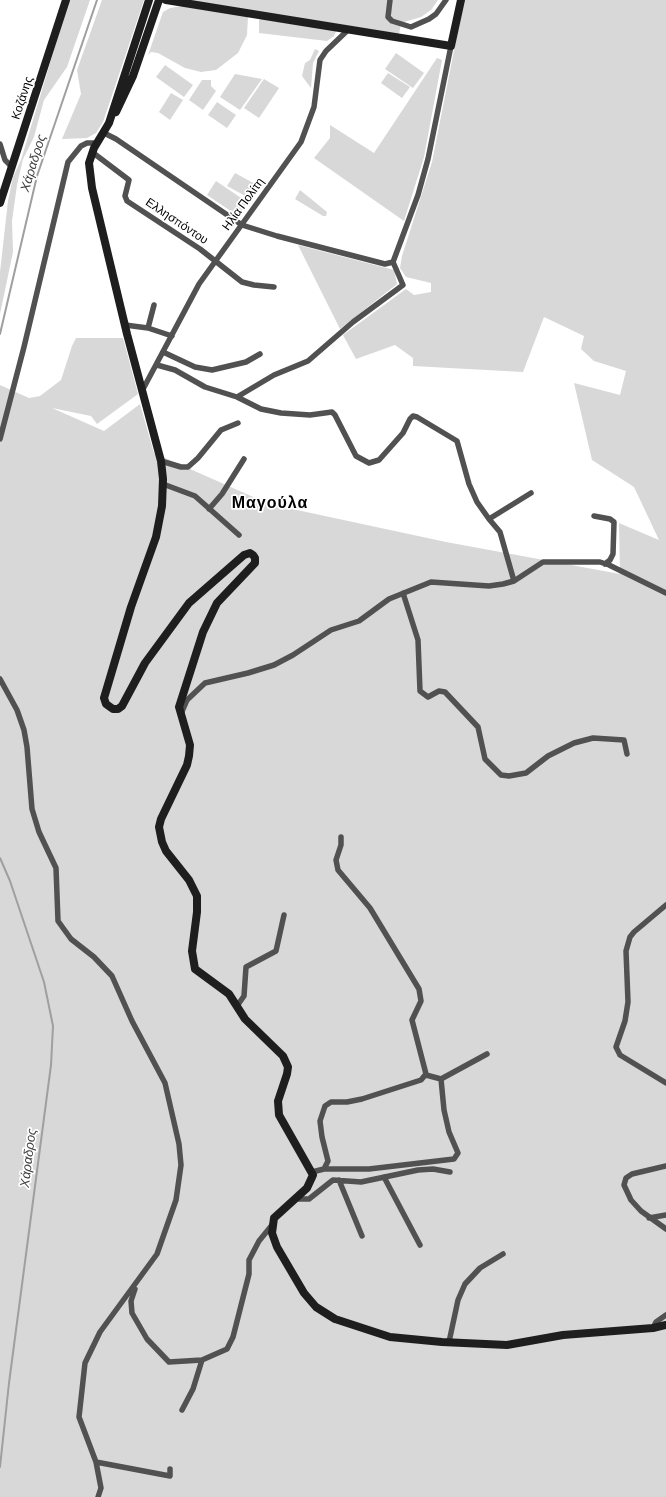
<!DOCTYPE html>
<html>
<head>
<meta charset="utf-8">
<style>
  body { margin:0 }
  canvas { display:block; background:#fff }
</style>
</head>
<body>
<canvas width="666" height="1497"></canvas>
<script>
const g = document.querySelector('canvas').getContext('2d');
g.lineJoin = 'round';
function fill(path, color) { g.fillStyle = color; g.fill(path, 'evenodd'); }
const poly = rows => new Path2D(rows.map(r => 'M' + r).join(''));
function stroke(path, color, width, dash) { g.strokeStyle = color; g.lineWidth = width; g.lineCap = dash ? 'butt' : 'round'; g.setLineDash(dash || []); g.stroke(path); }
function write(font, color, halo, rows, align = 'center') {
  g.font = font + ' Barlow,sans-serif'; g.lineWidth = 3.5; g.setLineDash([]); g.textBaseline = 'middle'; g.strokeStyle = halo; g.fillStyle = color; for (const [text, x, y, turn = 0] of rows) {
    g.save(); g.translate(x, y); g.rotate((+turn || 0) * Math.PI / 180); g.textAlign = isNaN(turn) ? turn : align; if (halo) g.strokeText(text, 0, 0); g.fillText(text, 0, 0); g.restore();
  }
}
fill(poly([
  [69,0,90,0,67,67,44,100,34,137,23,159,17,185,12,221,13,252,0,314,0,272,8,201,13,177,21,160],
  [102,0,144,0,103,122,96,133,87,138,62,139,81,94,77,70],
  [187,0,438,0,431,10,421,17,401,23,399,34],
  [464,0,666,0,666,1497,0,1497,0,385,29,398,40,396,61,380,72,346,76,338,123,338,138,394,97,424,91,416,52,408,104,431,140,404,154,453,269,504,446,542,620,574,619,523,659,540,634,487,592,460,574,383,620,395,626,371,594,361,581,349,584,336,544,317,523,372,413,366,413,358,395,345,356,359,343,335,406,289,414,295,431,292,431,283,406,277,400,268,402,256,432,162],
  [183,6,248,16,247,35,238,53,216,70,201,72,185,68,158,53,151,52,148,55,163,12,170,8],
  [262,18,336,31,334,36,327,41,259,33,259,20],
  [315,49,319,51,313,63,311,88,302,76,305,63,310,60],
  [396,53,424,73,413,88,385,69],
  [437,58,442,60,424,157,404,221,314,158,330,138,330,125,374,153],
  [165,65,193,85,184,97,156,77],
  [388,73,410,87,402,98,381,83],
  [235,74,262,79,240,110,220,97],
  [264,79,279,88,259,118,244,108],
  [202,80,211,80,211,86,216,91,203,110,189,100],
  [171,93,183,100,170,120,159,112],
  [217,102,236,115,227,128,208,115],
  [235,173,257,185,249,198,227,186],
  [216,181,247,202,238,216,207,195],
  [300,190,327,212,326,216,323,216,295,199],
  [298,245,394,270,397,284,340,329]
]), '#d8d8d8');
stroke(poly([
  [0,334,37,176,97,0],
  [0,858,10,881,44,982,53,1026,51,1065,9,1383,0,1467]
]), '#9f9f9f', 2);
stroke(poly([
  [390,0,388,17,392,21,411,27,429,19,436,14,446,0],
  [104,133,116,139,242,225,277,236,385,264,393,262],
  [0,144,5,160,12,167],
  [92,152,129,180,125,196,127,201,200,249,242,282,254,285,274,287],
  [154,305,148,328,172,336],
  [125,325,148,328],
  [163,352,195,367,212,370,246,362,260,354],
  [157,365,175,370,205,387,237,397,274,375,308,361,353,322,403,285,393,262,418,195,428,159,451,46],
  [142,391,199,284,301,142,314,107,320,60,326,51,349,29],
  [237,397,261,409,281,413,310,415,332,412,335,415,356,456,369,463,379,460,403,433,410,419,413,416,417,417,457,441,469,484,477,502,489,519],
  [0,439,24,347,68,162,81,146,87,143,97,143],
  [161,461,181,467,188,467,198,458,221,430,238,423],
  [163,484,195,496,239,535],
  [209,509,222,494,244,459],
  [594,516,610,519,614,522,613,554,610,560,605,564],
  [514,581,500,532,489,519,531,493],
  [403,593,418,640,420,691,428,697,439,691,445,692,478,727,485,759,501,775,509,776,526,773,548,756,574,743,593,738,624,740,627,754],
  [0,679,17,710,24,730,27,747,32,809,39,832,56,868,58,921,71,939,94,957,112,976,132,1021,165,1083,179,1144,181,1165,176,1200,157,1254,100,1332,85,1363,79,1417,96,1462,101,1488,98,1497],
  [181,714,187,700,205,683,248,673,274,665,293,655,331,630,359,621,389,599,431,582,489,586,503,584,514,581,543,562,600,562,609,565,666,593],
  [666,905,634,932,630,937,626,951,628,1002,625,1021,616,1047,620,1055,666,1083],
  [237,1006,244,996,246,967,276,951,284,915],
  [426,1075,441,1079,487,1054],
  [666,1166,632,1174,626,1178,624,1185,631,1200,641,1211,666,1229],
  [324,1169,328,1161,322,1137,320,1121,325,1106,331,1102,347,1102,362,1099,421,1080,426,1074,412,1020,421,1001,419,989,370,908,338,870,336,860,341,845,341,837],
  [312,1172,324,1169,369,1169,454,1159,458,1153,449,1132,444,1110,441,1079],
  [384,1177,420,1245],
  [339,1180,362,1236],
  [296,1199,309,1199,333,1180,361,1182,418,1170,433,1169,450,1172],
  [649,1218,666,1215],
  [135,1289,131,1301,132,1313,147,1339,169,1362,202,1360,227,1349,233,1337,249,1274,249,1260,259,1241,272,1225],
  [653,1328,656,1322,666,1315],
  [449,1342,458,1300,465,1284,480,1268,503,1254],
  [182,1410,193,1389,202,1360],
  [96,1462,170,1476,170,1469]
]), '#515151', 5.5);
stroke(poly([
  [149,0,109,123,94,148,89,163,92,188,127,334,161,461,163,479,162,506,156,537,131,607,104,698,106,704,113,709,118,709,122,706,145,663,189,603,244,555,250,553,253,555,255,558,255,563,217,603,203,632,179,707,190,745,189,756,187,765,161,819,159,827,162,842,166,851,189,880,197,896,197,912,192,951,195,969,229,994,245,1019,283,1056,288,1067,287,1074,278,1101,279,1115,313,1175,307,1188,274,1218,272,1233,277,1247,304,1293,316,1307,335,1319,390,1337,442,1342,507,1345,563,1335,653,1328,666,1325],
  [166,0,451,46,461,0],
  [116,112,133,76,159,0],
  [0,203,66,0]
]), '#1e1e1e', 8);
write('12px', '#000', '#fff', [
  ["Κοζάνης",22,98,-72],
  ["Ηλία Πολίτη",243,204,-54],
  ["Ελλησπόντου",177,221,34]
]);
write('italic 13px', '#404040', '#fff', [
  ["Χάραδρος",33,163,-73],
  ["Χάραδρος",28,1158,-83]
]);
g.letterSpacing = '1px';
write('bold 16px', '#000', '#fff', [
  ["Μαγούλα",270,503]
]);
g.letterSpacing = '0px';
</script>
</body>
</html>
